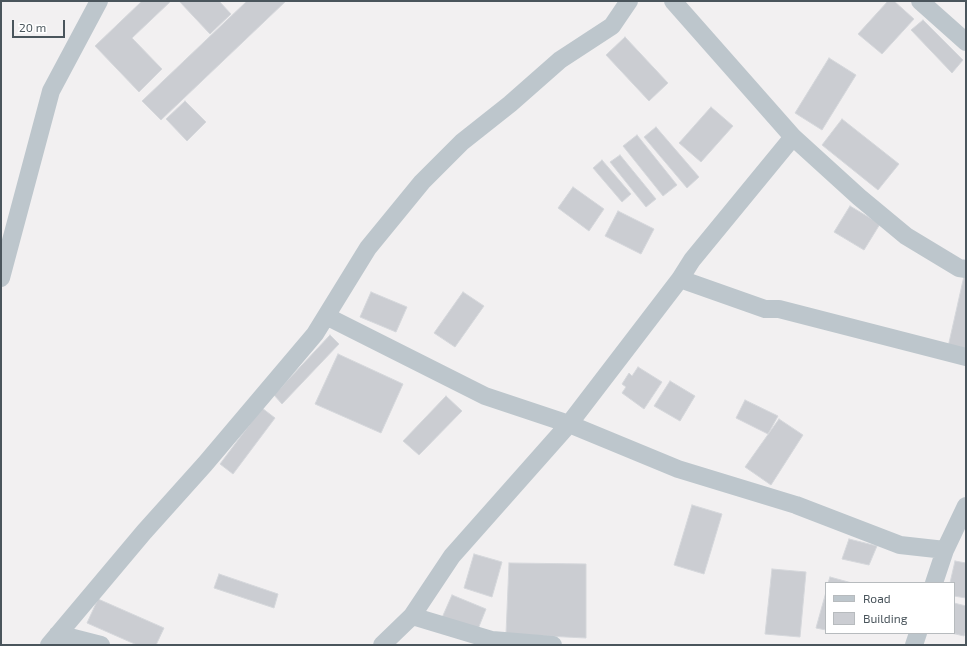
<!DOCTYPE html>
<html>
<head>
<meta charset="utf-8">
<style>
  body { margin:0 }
  #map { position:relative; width:967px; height:646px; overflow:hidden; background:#f2f0f1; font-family:"Exo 2",sans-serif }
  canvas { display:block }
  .frame { position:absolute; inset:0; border:2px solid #4a555c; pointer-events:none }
  .legend { position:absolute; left:825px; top:582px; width:130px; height:52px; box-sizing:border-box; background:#fff; border:1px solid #b7bbbe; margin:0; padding:5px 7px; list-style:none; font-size:12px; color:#4a555c }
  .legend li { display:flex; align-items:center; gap:8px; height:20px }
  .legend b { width:20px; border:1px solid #b7bbbe }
  .scale { position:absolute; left:12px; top:20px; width:53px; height:18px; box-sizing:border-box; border:2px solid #4a555c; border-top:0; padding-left:5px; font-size:12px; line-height:14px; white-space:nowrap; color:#4a555c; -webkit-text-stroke:3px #fff; paint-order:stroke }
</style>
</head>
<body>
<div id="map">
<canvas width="967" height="646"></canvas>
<div class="frame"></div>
<ul class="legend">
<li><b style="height:5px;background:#bdc6cc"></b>Road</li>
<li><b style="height:11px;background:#cbcdd2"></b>Building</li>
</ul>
<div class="scale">20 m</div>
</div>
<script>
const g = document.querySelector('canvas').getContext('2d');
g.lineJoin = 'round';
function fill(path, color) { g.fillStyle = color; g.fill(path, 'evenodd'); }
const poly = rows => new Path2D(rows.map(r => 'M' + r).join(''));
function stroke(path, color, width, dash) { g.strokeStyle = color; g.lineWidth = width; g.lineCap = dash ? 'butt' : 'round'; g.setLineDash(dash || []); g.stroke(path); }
const building = poly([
  [142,1,171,1,132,38,162,69,139,92,95,46,142,1],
  [179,1,219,1,231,14,210,34,179,1],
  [247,1,286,1,161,120,142,101,247,1],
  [888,1,894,1,914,19,882,54,858,34,888,1],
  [923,20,963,60,952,73,911,30,923,20],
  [625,37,668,83,649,101,606,55,625,37],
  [829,58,856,75,822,130,795,113,829,58],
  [185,101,206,122,187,141,166,119,185,101],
  [711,107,733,126,701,162,679,143,711,107],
  [842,119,899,164,878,190,822,145,842,119],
  [656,127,699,177,687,188,644,137,656,127],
  [637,135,677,185,663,196,623,146,637,135],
  [620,155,656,199,646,207,610,162,620,155],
  [602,160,631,194,622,202,593,168,602,160],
  [573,187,604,209,589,231,558,208,573,187],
  [850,206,880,224,864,250,834,232,850,206],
  [618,211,654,229,641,254,605,236,618,211],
  [964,276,966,276,966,351,948,347,964,276],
  [371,292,407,307,396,332,360,317,371,292],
  [463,292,484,306,455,347,434,333,463,292],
  [330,335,339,344,282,404,274,395,330,335],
  [338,354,403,384,381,433,315,404,338,354],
  [638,367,662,382,644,409,622,393,626,387,622,384,629,373,632,376,638,367],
  [670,381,695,396,680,421,654,406,670,381],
  [446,396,462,411,419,455,403,441,446,396],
  [745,400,778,416,768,434,736,418,745,400],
  [262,408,275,418,233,474,220,464,262,408],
  [779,419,803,435,771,485,745,467,779,419],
  [692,505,722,514,704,574,674,565,692,505],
  [849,539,877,546,869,565,842,559,849,539],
  [474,554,502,562,492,597,464,588,474,554],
  [955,561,966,563,966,598,954,596,954,583,950,583,955,561],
  [509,563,586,564,586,638,506,634,509,563],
  [772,569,806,572,800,637,765,634,772,569],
  [219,574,278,594,274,608,214,588,219,574],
  [830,577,852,583,828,583,830,577],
  [826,592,826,630,816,628,826,592],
  [452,595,486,609,476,634,441,620,452,595],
  [98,599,164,628,156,645,137,645,87,623,98,599],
  [954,603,966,606,966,630,964,636,951,633,954,633,954,603]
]);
fill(building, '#cbcdd2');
stroke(building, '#d5d7db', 1);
stroke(poly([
  [673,1,793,137,859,197,906,236,959,268,966,269],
  [920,1,966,42],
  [1,278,51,91,99,1],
  [680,279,765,309,779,309,966,357],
  [326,316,485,396,569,424,678,469,796,505,900,545,945,550],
  [934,583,945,550,966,506],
  [412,616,492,640,553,645],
  [58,634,101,645],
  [49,645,144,532,205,464,315,334,368,248,422,182,462,142,510,104,560,60,612,26,629,1],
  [382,645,412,616,452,556,569,424,680,279,692,260,793,137],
  [914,645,918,633]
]), '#bdc6cc', 18);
</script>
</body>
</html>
